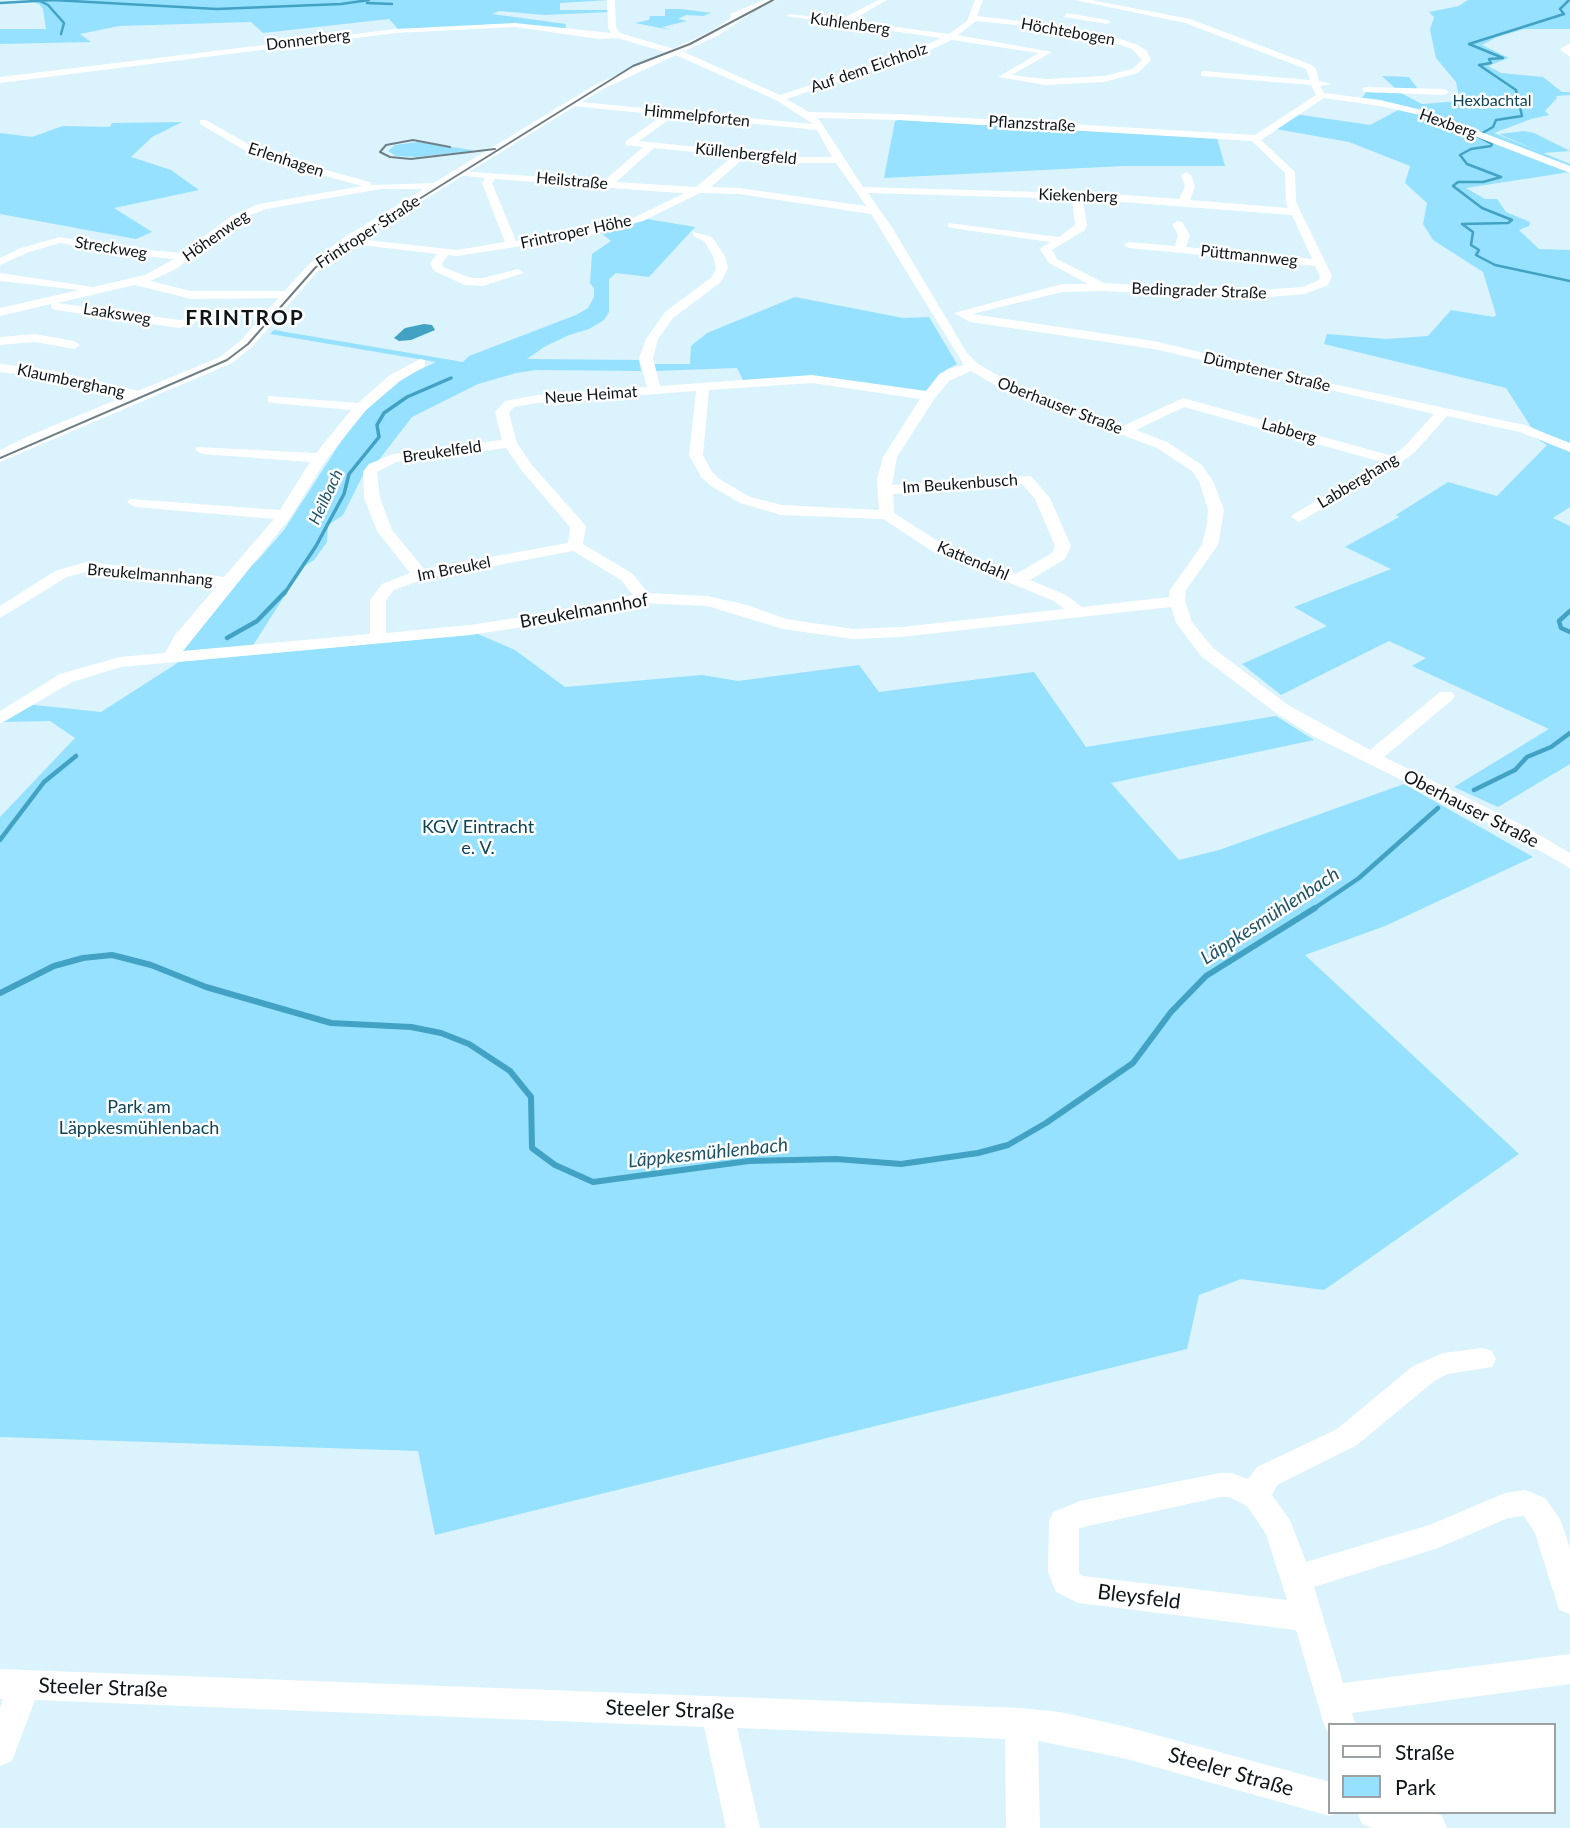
<!DOCTYPE html>
<html>
<head>
<meta charset="utf-8">
<style>
  body { margin:0 }
  #map { position:relative; width:1570px; height:1828px; overflow:hidden; background:#daf3fd; font-family:Lato,sans-serif }
  canvas { display:block }
  .legend { position:absolute; left:1328px; top:1723px; width:228px; height:91px; box-sizing:border-box; background:#fff; border:2px solid #9ea1a3; margin:0; padding:9px 12px; list-style:none; font-size:21px; color:#0d1519 }
  .legend li { display:flex; align-items:center; gap:14px; height:35px }
  .legend b { width:35px; border:2px solid #9ea1a3 }
</style>
</head>
<body>
<div id="map">
<canvas width="1570" height="1828"></canvas>
<ul class="legend">
<li><b style="height:9px;background:#fff"></b>Straße</li>
<li><b style="height:19px;background:#96e1ff"></b>Park</li>
</ul>
</div>
<script>
const g = document.querySelector('canvas').getContext('2d');
g.lineJoin = 'round';
function fill(path, color) { g.fillStyle = color; g.fill(path, 'evenodd'); }
const poly = rows => new Path2D(rows.map(r => 'M' + r).join(''));
function stroke(path, color, width, dash) { g.strokeStyle = color; g.lineWidth = width; g.lineCap = dash ? 'butt' : 'round'; g.setLineDash(dash || []); g.stroke(path); }
function write(font, color, halo, rows, align = 'center') {
  g.font = font + ' Lato,sans-serif'; g.lineWidth = 5; g.setLineDash([]); g.textBaseline = 'middle'; g.strokeStyle = halo; g.fillStyle = color; for (const [text, x, y, turn = 0] of rows) {
    g.save(); g.translate(x, y); g.rotate((+turn || 0) * Math.PI / 180); g.textAlign = isNaN(turn) ? turn : align; if (halo) g.strokeText(text, 0, 0); g.fillText(text, 0, 0); g.restore();
  }
}
fill(poly([
  [28,0,609,0,560,3,560,10,609,10,610,12,545,15,499,11,492,14,566,24,565,31,515,25,399,30,389,19,263,33,251,22,119,26,80,34,91,42,0,44,0,29,46,29,43,9,39,4],
  [1468,0,1570,0,1570,29,1524,29,1497,37,1482,45,1509,58,1488,66,1501,73,1543,77,1562,92,1570,92,1570,95,1556,96,1557,98,1545,111,1549,115,1531,119,1494,133,1570,164,1570,172,1466,188,1485,199,1497,199,1506,212,1530,222,1529,226,1519,230,1539,249,1570,250,1570,445,1531,427,1506,388,1324,344,1327,334,1386,339,1428,336,1451,310,1494,317,1496,315,1483,272,1433,240,1423,224,1427,203,1405,183,1410,166,1349,142,1276,129,1295,114,1370,125,1402,108,1357,99,1363,97,1367,90,1397,90,1382,76,1409,77,1420,92,1399,92,1422,104,1460,101,1456,82,1436,58,1430,30,1434,17,1429,12,1459,6],
  [665,9,681,9,711,13,703,16,686,15,678,19,687,21,662,27,671,30,635,23,649,20,650,16,665,16],
  [899,120,1217,138,1225,166,1123,166,884,178,895,121],
  [182,122,152,137,131,157,171,170,199,190,114,208,152,232,136,239,0,214,0,133,32,137,63,126,110,127,112,123],
  [1524,131,1534,133,1570,151,1543,153,1499,134],
  [418,142,472,150,473,151,417,157,396,156,388,151,395,145],
  [647,219,695,227,649,277,616,273,609,279,609,312,604,320,589,329,569,335,544,347,527,359,639,360,641,371,536,370,516,373,478,384,412,417,378,461,366,469,343,515,328,525,327,542,314,560,303,567,250,650,172,657,235,579,258,560,284,530,349,429,366,410,400,379,436,362,270,334,274,330,463,362,469,356,576,315,588,308,594,297,594,288,590,283,592,254,611,241,600,232],
  [795,297,903,318,929,317,957,364,939,374,927,390,922,392,815,377,744,382,737,368,655,371,653,364,690,364,691,346,707,333],
  [1533,434,1570,450,1570,507,1553,518,1570,526,1570,764,1498,807,1454,787,1549,729,1412,666,1426,658,1389,641,1281,695,1242,664,1327,626,1294,607,1391,569,1345,547,1399,517,1396,515,1448,482,1497,496,1547,445,1535,438],
  [478,634,515,650,565,687,702,675,738,681,859,665,879,692,1034,672,1086,747,1276,716,1314,740,1111,783,1179,860,1219,850,1404,784,1533,857,1385,926,1305,955,1519,1154,1324,1290,1241,1279,1199,1295,1187,1349,435,1535,418,1451,0,1437,0,817,75,738,50,721,0,722,25,704,101,712,179,662]
]), '#96e1ff');
fill(poly([
  [424,324,432,325,435,330,411,340,399,341,394,338,405,328]
]), '#42a2c4');
stroke(poly([
  [1569,0,1560,9,1564,14,1469,44,1503,58,1489,59,1491,63,1479,65,1516,90,1522,116,1496,120,1493,127,1477,136,1492,144,1491,146,1471,149,1460,155,1467,164,1501,177,1483,182,1458,182,1453,186,1482,208,1512,220,1508,223,1462,224,1473,232,1471,245,1479,250,1476,255,1495,265,1570,281],
  [40,1,48,5,64,23,61,34],
  [0,3,53,0,217,9,341,4,369,0],
  [367,3,392,4]
]), '#42a2c4', 2.5);
stroke(poly([
  [284,594,316,546,344,494,349,474,379,437,377,425,384,413,407,397,451,378]
]), '#42a2c4', 3.5);
stroke(poly([
  [1570,611,1559,621,1561,628,1570,632],
  [227,638,257,621,285,592],
  [1474,790,1515,770,1527,757,1551,747,1570,733],
  [0,840,44,782,76,756],
  [1312,910,1359,878,1438,808]
]), '#42a2c4', 4.5);
stroke(poly([
  [0,993,54,966,83,958,112,955,151,965,206,987,331,1023,411,1027,441,1033,469,1044,510,1071,531,1097,532,1148,555,1165,593,1182,749,1161,836,1159,901,1164,978,1153,1008,1145,1046,1123,1133,1063,1171,1012,1206,976,1315,908]
]), '#42a2c4', 6);
fill(poly([
  [607,0,615,0,616,28,620,33,684,52,780,95,909,53,941,38,786,16,790,14,840,20,878,0,887,0,851,21,949,34,967,21,975,0,983,0,977,16,1045,24,1108,35,1138,45,1147,51,1151,60,1138,73,1104,82,1045,85,998,77,1039,53,952,40,915,57,786,99,809,112,899,114,1255,135,1316,95,1311,85,1201,76,1201,72,1204,71,1310,80,1306,69,1185,23,1075,0,1091,0,1190,19,1312,65,1316,69,1319,81,1332,84,1320,86,1324,93,1380,100,1426,111,1570,166,1570,173,1420,115,1380,106,1324,98,1261,140,1295,172,1296,202,1332,276,1328,285,1305,294,1245,299,1103,291,1062,292,972,314,1154,341,1324,382,1524,425,1570,443,1570,452,1520,432,1447,416,1415,452,1399,464,1299,522,1291,517,1294,514,1382,462,1184,407,1136,430,1167,442,1202,465,1213,481,1224,510,1218,545,1186,590,1185,601,1192,622,1213,648,1288,705,1370,750,1440,692,1452,692,1455,696,1452,700,1384,757,1526,827,1570,853,1570,868,1512,835,1313,736,1276,713,1201,656,1176,623,1171,607,901,637,853,639,783,629,707,606,643,603,555,622,470,635,121,667,72,682,0,724,0,711,60,674,120,657,165,653,175,635,217,586,86,572,67,577,0,618,0,606,55,571,86,562,224,577,274,519,135,507,127,502,130,499,280,510,310,462,202,454,195,450,197,447,316,453,351,410,273,403,268,402,268,396,358,403,390,375,420,359,425,360,425,366,400,381,366,410,326,460,290,518,183,651,370,634,370,600,382,584,410,573,377,531,364,498,363,472,365,469,369,464,393,454,502,440,495,412,505,401,537,395,647,387,639,358,646,339,665,312,712,277,716,268,713,256,704,241,693,236,693,232,712,237,725,256,728,268,721,282,673,318,658,339,653,358,660,386,812,375,926,391,939,375,948,369,964,365,871,214,739,194,700,193,643,221,587,236,457,256,448,255,442,263,443,267,471,278,483,278,518,269,524,273,483,286,465,285,434,271,430,263,437,254,344,243,344,239,348,238,457,250,505,242,482,183,485,178,457,175,457,171,604,181,643,147,626,145,626,141,663,115,573,106,568,103,570,101,813,124,776,100,678,56,617,38,599,39,515,27,396,33,0,83,0,77,396,29,515,23,611,33,608,28,607,0],
  [976,21,1045,28,1103,39,1132,49,1142,60,1132,69,1104,76,1045,79,1012,75,1052,52,958,35,976,21],
  [674,116,817,130,832,157,796,157,639,141,674,116],
  [818,118,899,120,1252,141,1285,173,1286,202,1288,208,1190,200,1195,186,1191,175,1186,172,1181,175,1185,186,1179,199,1111,194,863,187,818,118],
  [654,148,733,156,696,187,616,182,654,148],
  [744,158,796,163,836,163,866,206,739,188,711,187,744,158],
  [495,179,664,192,685,193,635,217,586,230,516,241,492,183,495,179],
  [868,193,1072,199,1075,225,1059,237,948,223,948,227,952,228,1050,242,1040,249,1049,263,1088,284,1062,284,954,313,970,322,1154,349,1434,414,1405,446,1392,456,1183,398,1123,426,1015,385,978,364,967,353,893,229,868,193],
  [1083,199,1292,215,1312,259,1186,247,1190,235,1182,222,1178,221,1172,224,1178,235,1175,246,1129,242,1123,245,1129,248,1315,266,1320,276,1319,280,1303,287,1245,291,1104,283,1057,259,1052,250,1085,230,1087,225,1083,199],
  [971,371,1005,391,1157,448,1192,471,1199,481,1208,510,1207,524,1202,545,1170,590,1169,597,1082,607,1066,595,1030,580,1065,559,1071,546,1050,498,1031,476,892,485,897,457,935,398,949,381,971,371],
  [812,383,920,399,883,457,877,480,879,510,782,505,750,497,721,480,712,472,703,455,709,390,812,383],
  [696,391,689,455,701,477,711,486,740,503,781,515,883,519,932,551,1054,601,1064,609,901,627,853,629,786,619,747,605,707,596,648,593,633,574,583,544,586,526,532,465,517,443,509,413,514,407,537,403,696,391],
  [506,448,522,471,570,527,568,543,424,569,392,530,380,498,377,472,396,462,506,448],
  [1022,484,1035,499,1055,546,1052,553,1016,574,944,545,894,513,893,494,1022,484],
  [573,551,621,580,633,595,555,612,470,625,386,633,386,600,394,590,424,579,573,551],
  [1067,13,1107,20,1111,22,1107,24,1064,17,1067,13],
  [1570,43,1570,57,1560,49,1570,43],
  [1366,87,1444,89,1449,92,1444,95,1363,92,1363,88,1366,87],
  [200,120,206,120,264,153,370,182,371,185,438,183,443,186,438,189,381,189,266,209,239,220,176,269,150,281,191,291,288,291,294,295,292,298,191,299,135,285,57,303,179,320,189,319,195,323,179,328,56,310,52,309,51,304,0,316,0,308,79,290,0,281,0,273,93,287,145,275,174,259,112,253,60,243,29,252,0,265,0,258,21,248,60,237,112,247,182,253,231,216,259,204,362,186,256,157,200,124,200,120],
  [35,334,74,341,80,345,74,349,35,342,0,345,0,337,35,334],
  [0,364,50,370,147,393,149,396,142,400,50,378,0,372,0,364],
  [1482,1348,1492,1351,1496,1359,1492,1367,1447,1374,1433,1382,1357,1445,1277,1485,1272,1495,1290,1520,1306,1562,1432,1524,1505,1493,1525,1490,1545,1498,1560,1519,1570,1548,1570,1614,1559,1610,1535,1533,1524,1516,1508,1518,1438,1548,1314,1587,1343,1683,1570,1654,1570,1684,1352,1713,1356,1725,1330,1725,1330,1737,1324,1725,1296,1630,1078,1603,1056,1592,1048,1572,1049,1521,1053,1512,1080,1501,1220,1473,1231,1473,1248,1479,1257,1467,1337,1429,1413,1366,1443,1353,1482,1348],
  [1220,1497,1229,1497,1247,1506,1266,1534,1287,1600,1083,1576,1079,1573,1079,1528,1220,1497],
  [0,1669,1021,1708,1060,1712,1123,1726,1330,1782,1330,1812,1338,1812,1330,1816,1123,1758,1038,1741,1040,1828,1006,1828,1005,1739,737,1728,760,1828,726,1828,704,1727,35,1700,12,1761,0,1766,0,1708,3,1699,0,1699,0,1669],
  [1357,1812,1433,1812,1442,1816,1447,1828,1372,1828,1362,1824,1357,1812]
]), '#fff');
fill(poly([
  [764,0,777,0,754,11,719,35,601,90,353,244,317,272,252,347,232,363,0,462,0,450,26,437,220,357,240,341,307,266,343,238,593,86,711,31,731,18,730,14,764,0]
]), '#fff');
stroke(poly([
  [450,147,413,140,386,145,380,152,390,157,411,159,495,149],
  [0,458,227,360,248,344,315,268,342,247,633,66,690,44,773,0]
]), '#6f7f86', 2);
write('16px', '#0d1519', '#fff', [
  ["Kuhlenberg",850,24,8],
  ["Höchtebogen",1068,32,10],
  ["Donnerberg",308,40,-7],
  ["Auf dem Eichholz",869,68,-19],
  ["Himmelpforten",697,116,6],
  ["Pflanzstraße",1032,124,3],
  ["Hexberg",1448,124,20],
  ["Küllenbergfeld",746,154,6],
  ["Erlenhagen",286,160,18],
  ["Heilstraße",572,181,5],
  ["Kiekenberg",1078,196,2],
  ["Frintroper Straße",368,232,-33],
  ["Frintroper Höhe",576,232,-12],
  ["Höhenweg",216,236,-35],
  ["Streckweg",111,248,9],
  ["Püttmannweg",1249,256,6],
  ["Bedingrader Straße",1199,291,2],
  ["Laaksweg",117,314,9],
  ["Dümptener Straße",1267,372,13],
  ["Klaumberghang",71,381,12],
  ["Neue Heimat",591,395,-4],
  ["Oberhauser Straße",1060,406,21],
  ["Labberg",1289,431,16],
  ["Breukelfeld",442,452,-8],
  ["Labberghang",1358,481,-31],
  ["Im Beukenbusch",960,484,-4],
  ["Kattendahl",973,561,23],
  ["Im Breukel",454,569,-11],
  ["Breukelmannhang",150,575,5]
]);
write('16px', '#0b4456', '#fff', [
  ["Hexbachtal",1492,101]
]);
write('italic 16px', '#1e5366', '#fff', [
  ["Heilbach",326,497,-65]
]);
write('18px', '#0d1519', '#fff', [
  ["Breukelmannhof",584,611,-10],
  ["Oberhauser Straße",1471,809,27]
]);
write('18px', '#0b4456', '#fff', [
  ["KGV Eintracht",478,827],
  ["e. V.",478,848],
  ["Park am",139,1107],
  ["Läppkesmühlenbach",139,1128]
]);
write('italic 19px', '#1e5366', '#fff', [
  ["Läppkesmühlenbach",1270,916,-33],
  ["Läppkesmühlenbach",708,1153,-6]
]);
g.letterSpacing = '2px';
write('bold 21px', '#0d1519', '#fff', [
  ["FRINTROP",245,318]
]);
g.letterSpacing = '0px';
write('21px', '#0d1519', '#fff', [
  ["Bleysfeld",1139,1597,7],
  ["Steeler Straße",103,1688,2],
  ["Steeler Straße",670,1710,2],
  ["Steeler Straße",1231,1772,16]
]);
</script>
</body>
</html>
